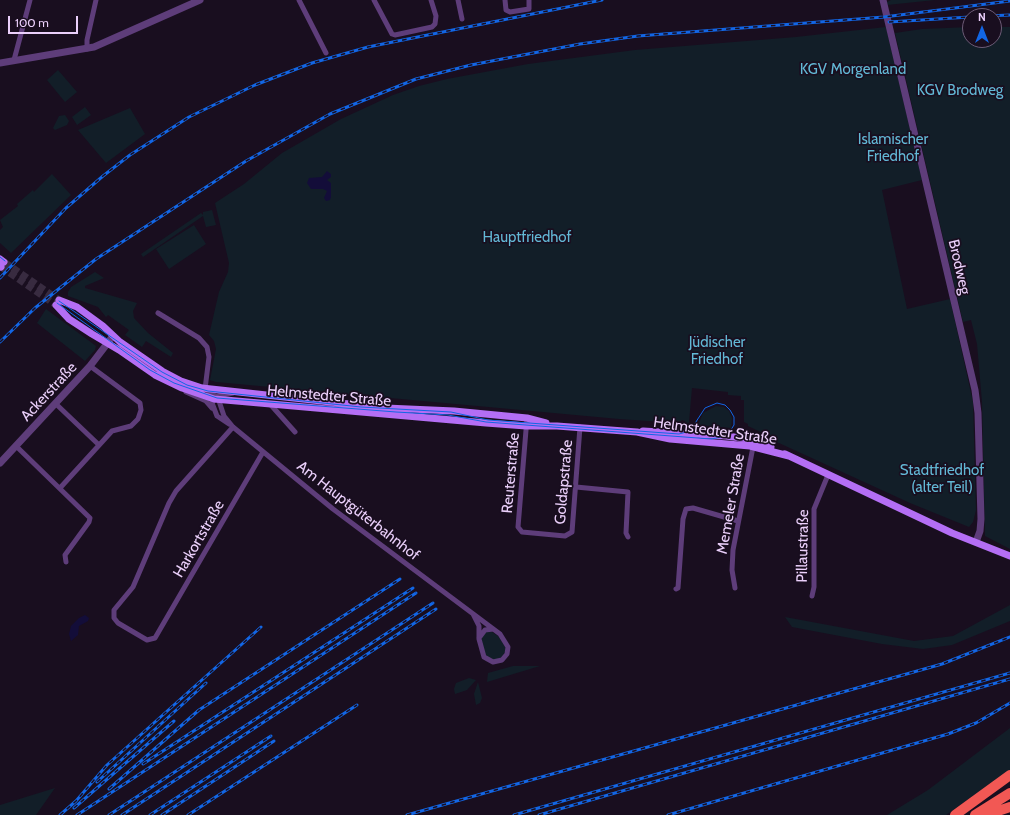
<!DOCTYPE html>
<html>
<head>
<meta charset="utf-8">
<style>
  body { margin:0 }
  #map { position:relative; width:1010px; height:815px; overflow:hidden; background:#190e1f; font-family:Cabin,sans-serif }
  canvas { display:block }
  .north { position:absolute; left:962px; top:8px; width:40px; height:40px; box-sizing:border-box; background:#190e1f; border:1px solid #6d5c77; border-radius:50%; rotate:0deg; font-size:11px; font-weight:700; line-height:16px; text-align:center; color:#ebd0fb }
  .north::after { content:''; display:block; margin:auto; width:14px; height:18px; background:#1266e5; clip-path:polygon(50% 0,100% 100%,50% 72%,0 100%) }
  .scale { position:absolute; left:8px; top:16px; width:70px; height:18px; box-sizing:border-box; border:2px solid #ebd0fb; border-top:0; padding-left:5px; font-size:12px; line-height:14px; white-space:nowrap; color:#ebd0fb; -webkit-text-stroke:3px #190e1f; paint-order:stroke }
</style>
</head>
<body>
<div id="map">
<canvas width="1010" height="815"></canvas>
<div class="north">N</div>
<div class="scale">100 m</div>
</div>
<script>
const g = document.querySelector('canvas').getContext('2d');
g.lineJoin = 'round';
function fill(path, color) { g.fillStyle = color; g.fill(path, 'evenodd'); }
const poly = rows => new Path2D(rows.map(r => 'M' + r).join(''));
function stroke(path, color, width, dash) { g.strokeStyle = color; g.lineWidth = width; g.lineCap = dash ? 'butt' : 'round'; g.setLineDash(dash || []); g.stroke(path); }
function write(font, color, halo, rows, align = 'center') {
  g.font = font + ' Cabin,sans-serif'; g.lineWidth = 3.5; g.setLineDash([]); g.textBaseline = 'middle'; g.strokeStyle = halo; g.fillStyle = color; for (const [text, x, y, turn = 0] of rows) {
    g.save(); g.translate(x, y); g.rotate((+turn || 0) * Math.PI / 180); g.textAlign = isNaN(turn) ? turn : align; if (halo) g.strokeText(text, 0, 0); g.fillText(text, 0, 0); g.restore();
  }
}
fill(poly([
  [891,0,935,0,887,5,887,2],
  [886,27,922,180,882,190,907,309,950,299,973,402,976,510,973,522,969,527,910,503,768,438,769,436,748,426,748,424,744,422,744,400,741,400,741,396,728,395,728,392,692,388,689,422,687,425,685,421,682,420,679,423,619,419,216,382,210,380,216,349,214,341,209,335,219,292,228,272,229,263,215,203,244,184,282,153,341,119,393,95,419,86,447,79,528,64,635,50,796,37],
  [970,27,970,40,994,40,994,27,1010,27,1010,549,985,536,982,402,977,344,971,320,963,322,895,33,922,29],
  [58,70,77,92,65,102,47,80],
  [85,107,91,115,77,125,72,117],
  [130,108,145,134,106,163,78,130],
  [65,115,69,121,67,125,55,130,53,128,59,116],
  [52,174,71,195,11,253,0,243,0,230,3,227,0,220,18,206,17,204,33,190,34,192],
  [212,210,216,225,206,227,203,216,143,257,141,254,201,213,203,215,203,212],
  [194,225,206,244,169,269,156,249],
  [95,272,104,278,85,286,85,288,137,303,133,311,134,318,148,333,173,353,171,357,146,341,142,347,125,335,129,330,108,315,106,317,98,307,68,296,68,292,71,287],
  [46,309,96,346,95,350,85,361,37,323],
  [716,406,724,407,729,411,732,418,731,428,698,425,703,413],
  [1010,605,1010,621,952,645,923,649,882,644,792,627,785,617,914,641,953,636],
  [486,632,492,632,498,636,506,648,505,652,501,658,495,660,488,658,485,654,481,639],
  [513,666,540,666,487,682,488,673],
  [469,678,476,680,467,690,455,694,454,689,456,683],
  [478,682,482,698,480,703,476,705,474,694],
  [1010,728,1010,770,946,815,887,815,928,790],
  [55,788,36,815,0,815,0,805]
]), '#121e28');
fill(poly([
  [327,171,331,174,331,177,327,180,331,183,331,197,330,200,326,201,324,198,327,191,323,189,311,189,307,183,309,178,322,177],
  [85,615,89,618,88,621,79,626,78,635,71,641,69,634,71,626,79,618]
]), '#130d39');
stroke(poly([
  [4,262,59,300],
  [1,267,56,305]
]), '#382b40', 7, [7, 3.5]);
stroke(poly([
  [299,0,326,53],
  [374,0,392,34,395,35,432,27,435,24,436,16,431,0],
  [458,0,462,19],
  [505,0,506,10,510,12,529,9,529,0],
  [87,49,87,40,96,0],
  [14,60,30,0],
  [158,313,199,338,207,347,209,357,205,389],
  [207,390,218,398,224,416,233,427,333,509,500,634,508,647,507,654,502,660,493,662,484,657,479,639,479,626,473,614],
  [186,392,206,401,212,408],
  [56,404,99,445],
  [270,404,295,432],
  [527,418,518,527,522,532,565,536,572,532,580,427],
  [229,424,217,416,212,403,217,396,233,393],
  [233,427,176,491,169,503,133,587,114,610,114,618,118,623,147,640,155,638,263,452],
  [16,446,90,518,89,522,65,555,66,562],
  [576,487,628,492,626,533,628,537],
  [60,488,112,431,131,426,138,419,141,410,140,403,90,366],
  [735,588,732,570,733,550,753,447],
  [676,589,678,588,683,519,686,509,693,508,738,521],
  [812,596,814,587,814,509,828,475],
  [479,638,485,630,493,629]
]), '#5e3d7a', 5);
stroke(poly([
  [883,0,975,390,978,413,981,519,980,531,976,542],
  [0,63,94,47,200,0],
  [0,463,90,366,113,336]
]), '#5e3d7a', 7);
stroke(poly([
  [0,259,4,262],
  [0,266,1,267],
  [59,300,77,307,103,326,120,342,162,371,181,381,202,388,386,408,454,411,527,418,546,423],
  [56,305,69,319,92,334,119,350,155,375,182,388,214,399,486,423,526,426,557,426,637,432,670,439,750,446,789,456],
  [643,431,726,436,749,439,771,447],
  [785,454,952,533,1010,556]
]), '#b46ef4', 7);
stroke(poly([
  [955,815,1010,775],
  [975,815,1010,793],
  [986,815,1010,807]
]), '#f25854', 10);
stroke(poly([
  [0,257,5,261],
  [57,303,150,370,174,383,217,398,396,412,448,415,486,422,711,439,727,436,734,425,734,417,730,410,725,405,717,403,705,408,690,431,679,434,488,420,451,412,361,407,208,391,187,385,162,372,59,301]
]), '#1266e5', 1);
const rail = poly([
  [986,16,1010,15],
  [889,22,970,17],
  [0,278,66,208,103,176,130,155,189,117,255,85,312,63,368,47,602,0],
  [0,342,35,308,96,259,246,161,330,114,416,79,471,65,580,44,638,36,884,17,1010,1],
  [143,764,413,588],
  [97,782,206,683],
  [109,789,199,710,400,579],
  [74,808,174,721],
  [60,815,76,801,107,765,261,627],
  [77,815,416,593],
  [109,815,433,603],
  [122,815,436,609],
  [150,815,271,736],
  [162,815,274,741],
  [188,815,357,705],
  [407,815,942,664,1010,637],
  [514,815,1010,673],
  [539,815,1010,679],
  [668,815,948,734,976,723,1010,703]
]);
stroke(rail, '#1266e5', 3);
stroke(rail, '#190e1f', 1.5, [4.5]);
write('15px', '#62b8d5', '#190e1f', [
  ["KGV Morgenland",853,70],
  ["KGV Brodweg",960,91],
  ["Islamischer",893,140],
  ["Friedhof",893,157],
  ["Hauptfriedhof",527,238],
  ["Jüdischer",717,343],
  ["Friedhof",717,360],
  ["Stadtfriedhof",942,471],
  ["(alter Teil)",942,488]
]);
write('15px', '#ebd0fb', '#190e1f', [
  ["Brodweg",959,267,77],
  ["Ackerstraße",49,392,-47],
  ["Helmstedter Straße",329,396,5],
  ["Helmstedter Straße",715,431,8],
  ["Reuterstraße",511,473,-85],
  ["Goldapstraße",564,482,-85],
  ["Memeler Straße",731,504,-80],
  ["Am Hauptgüterbahnhof",358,511,38],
  ["Harkortstraße",199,539,-60],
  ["Pillaustraße",803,546,-89]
]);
</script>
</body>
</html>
